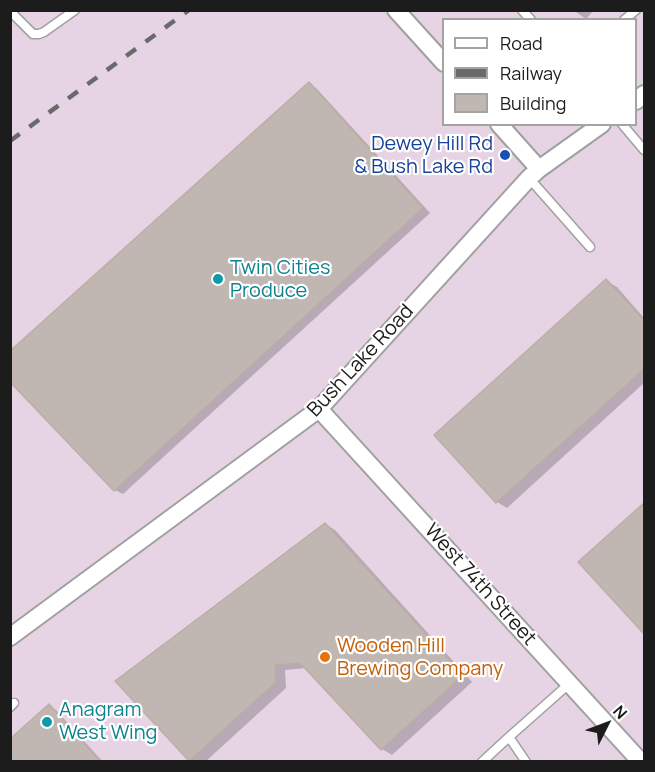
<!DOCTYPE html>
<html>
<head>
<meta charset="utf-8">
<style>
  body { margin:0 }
  #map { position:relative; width:655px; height:772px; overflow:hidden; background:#ede8e2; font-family:Manrope,sans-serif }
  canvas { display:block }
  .frame { position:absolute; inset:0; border:12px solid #1c1c1c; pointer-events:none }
  .legend { position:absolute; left:442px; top:18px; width:195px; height:108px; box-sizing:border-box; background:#fff; border:2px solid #a4a4a4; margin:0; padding:8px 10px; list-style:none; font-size:18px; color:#1c1c1c }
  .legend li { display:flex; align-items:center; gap:12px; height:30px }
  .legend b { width:30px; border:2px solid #a4a4a4 }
  .north { position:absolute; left:577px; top:694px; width:60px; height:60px; -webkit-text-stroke:4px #fff; paint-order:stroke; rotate:48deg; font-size:16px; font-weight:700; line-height:24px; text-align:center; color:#1c1c1c }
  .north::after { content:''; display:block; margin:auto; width:21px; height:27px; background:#1c1c1c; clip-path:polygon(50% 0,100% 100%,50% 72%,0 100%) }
</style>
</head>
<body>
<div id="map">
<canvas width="655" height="772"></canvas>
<div class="frame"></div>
<ul class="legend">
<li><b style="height:8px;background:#fff"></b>Road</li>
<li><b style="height:8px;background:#6a6a6a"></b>Railway</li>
<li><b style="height:16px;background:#c1b7b2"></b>Building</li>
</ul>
<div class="north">N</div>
</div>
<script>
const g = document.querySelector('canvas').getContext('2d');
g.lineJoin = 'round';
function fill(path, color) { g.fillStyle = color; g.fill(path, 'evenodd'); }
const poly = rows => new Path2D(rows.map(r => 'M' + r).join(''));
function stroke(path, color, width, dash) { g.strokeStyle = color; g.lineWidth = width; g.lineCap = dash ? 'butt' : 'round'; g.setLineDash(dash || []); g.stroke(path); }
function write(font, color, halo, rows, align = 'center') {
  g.font = font + ' Manrope,sans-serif'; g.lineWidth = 4.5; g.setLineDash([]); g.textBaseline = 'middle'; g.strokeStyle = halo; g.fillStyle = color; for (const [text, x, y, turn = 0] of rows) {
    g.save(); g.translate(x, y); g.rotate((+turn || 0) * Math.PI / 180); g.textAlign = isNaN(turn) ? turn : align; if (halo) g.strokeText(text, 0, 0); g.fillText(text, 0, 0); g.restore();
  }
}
fill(poly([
  [11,11,644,11,644,761,11,761],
  [444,20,636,20,636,124,444,124]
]), '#e6d4e4');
fill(poly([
  [573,10,594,10,586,19],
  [309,84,317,89,430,213,123,494,115,490],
  [606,281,617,287,644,318,644,383,507,508,497,502],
  [325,524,335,530,472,682,392,755,382,749,307,668,285,670,286,688,205,762,193,762,190,760],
  [49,706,56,710,103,762,10,762]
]), '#0003');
const building = poly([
  [309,82,423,208,114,491,10,382,10,351,309,82],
  [606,279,645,321,645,368,496,503,434,435,606,279],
  [645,502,645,635,578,562,645,502],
  [325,523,463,675,381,750,300,663,275,665,276,682,189,761,115,681,325,523],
  [49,704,101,762,10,762,10,739,49,704]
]);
fill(building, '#c1b7b2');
stroke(building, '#beada5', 1.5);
const lane = poly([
  [522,10,531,20],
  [10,11,33,34,39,34,44,32,75,10],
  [624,20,636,10],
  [622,124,644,150],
  [529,178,590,247],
  [10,707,14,703],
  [482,762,509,737],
  [526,762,509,737,570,683]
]);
const street = poly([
  [396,10,444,63],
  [636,101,644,94],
  [499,124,539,169],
  [319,409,641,762],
  [10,637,319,409,529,178,539,169,602,124]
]);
stroke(lane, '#a0a0a0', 11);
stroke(street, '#a0a0a0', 20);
stroke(lane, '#fff', 8);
stroke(street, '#fff', 16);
stroke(poly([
  [10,141,189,10]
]), '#6a6a6a', 4.5, [12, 12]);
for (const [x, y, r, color] of [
  [505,155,6,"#1a4fb4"],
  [218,279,6,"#0f9aa8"],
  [325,657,6,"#e8710a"],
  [47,722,6,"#0f9aa8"]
]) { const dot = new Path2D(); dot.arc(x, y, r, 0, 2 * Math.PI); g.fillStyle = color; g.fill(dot); stroke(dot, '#fff', 2); }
write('20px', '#164399', '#fff', [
  ["Dewey Hill Rd",493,144],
  ["& Bush Lake Rd",493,167]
], 'right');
write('20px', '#0d838f', '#fff', [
  ["Twin Cities",230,268],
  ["Produce",230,291],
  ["Anagram",59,710],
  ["West Wing",59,733]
], 'left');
write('20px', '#1c1c1c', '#fff', [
  ["Bush Lake Road",361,361,-47],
  ["West 74th Street",480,585,48]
]);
write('20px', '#c56008', '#fff', [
  ["Wooden Hill",337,646],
  ["Brewing Company",337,669]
], 'left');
</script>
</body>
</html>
